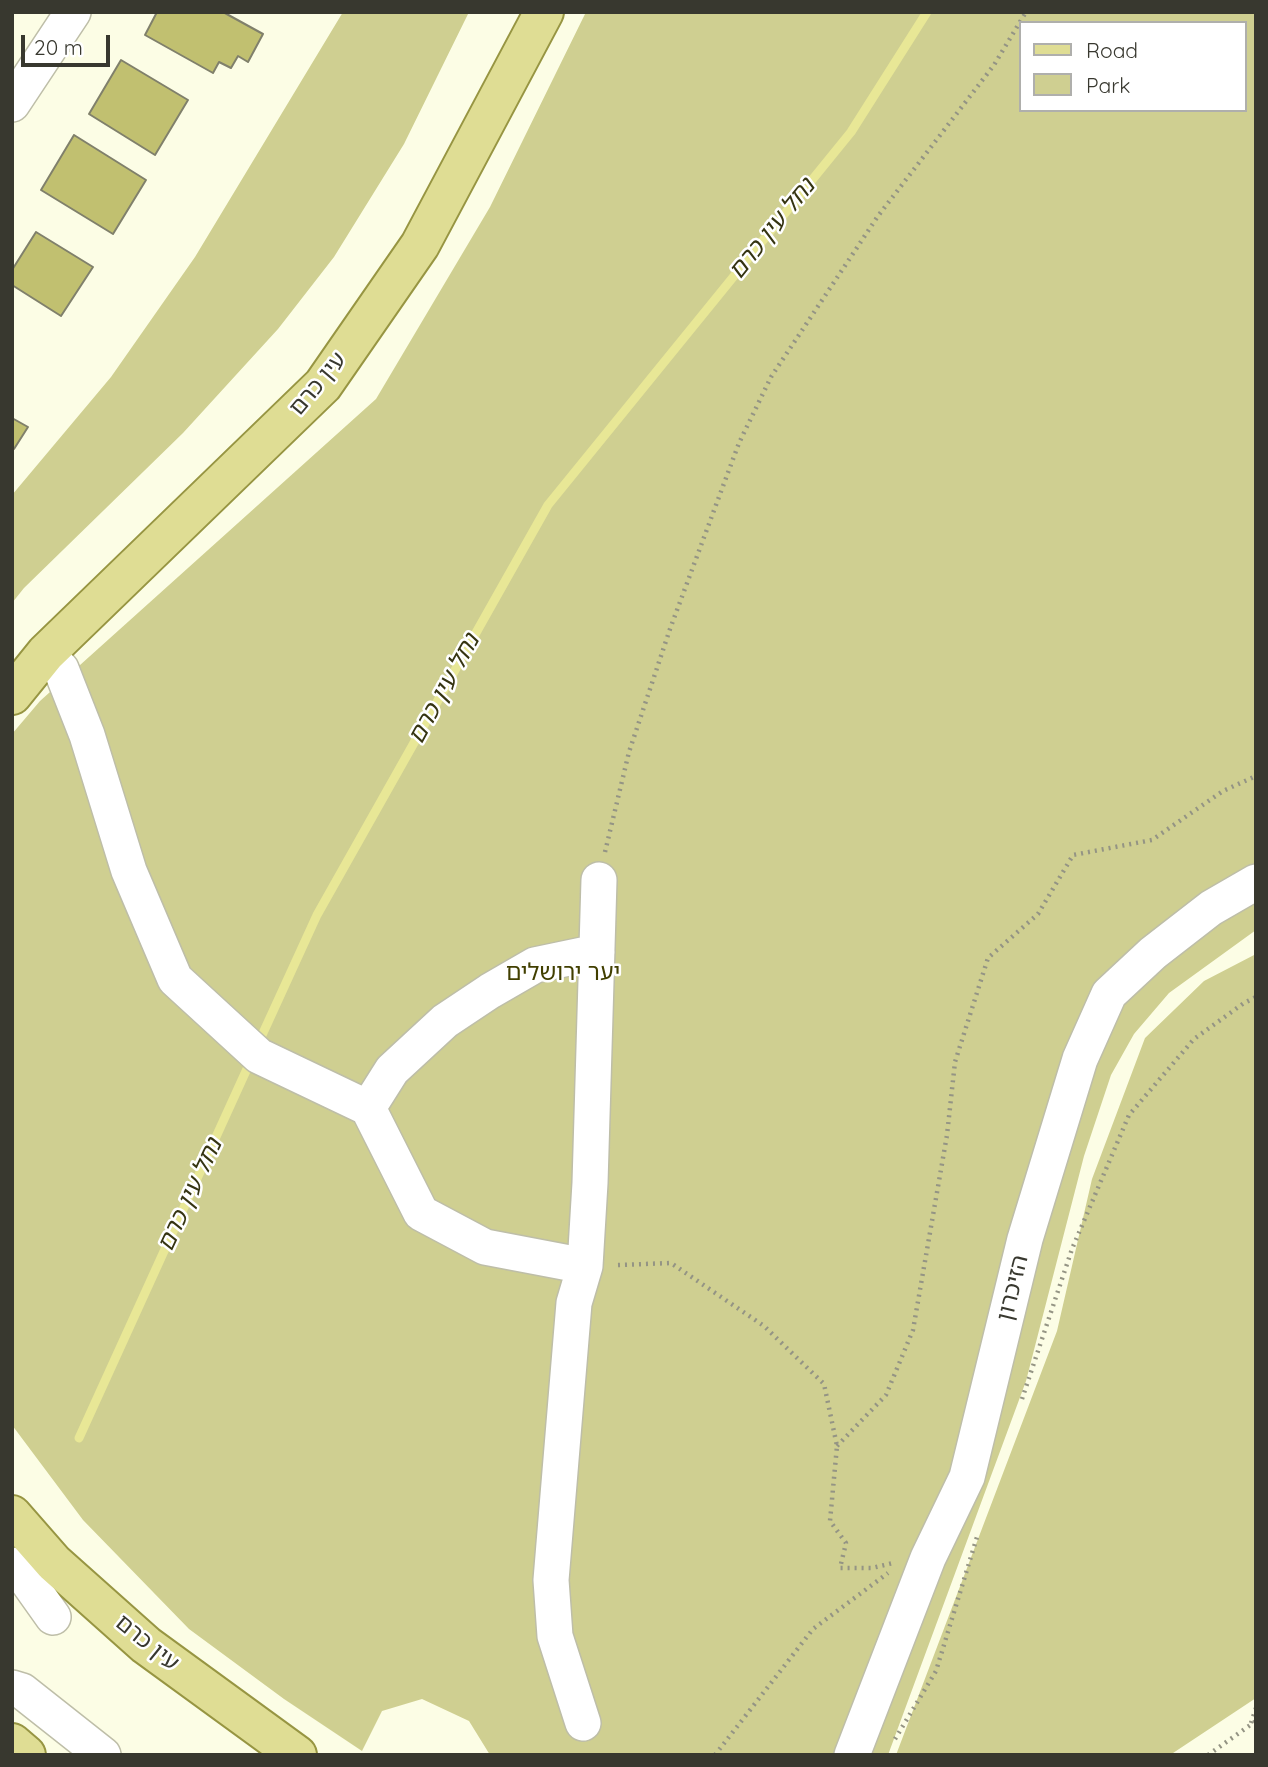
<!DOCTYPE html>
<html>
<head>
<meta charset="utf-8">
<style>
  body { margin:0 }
  #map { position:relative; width:1268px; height:1767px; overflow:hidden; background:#fcfde5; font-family:Quicksand,sans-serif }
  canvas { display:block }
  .frame { position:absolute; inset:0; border:14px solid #38382f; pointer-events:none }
  .legend { position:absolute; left:1019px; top:21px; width:228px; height:91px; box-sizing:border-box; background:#fff; border:2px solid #afafac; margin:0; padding:9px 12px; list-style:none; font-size:21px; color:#38382f }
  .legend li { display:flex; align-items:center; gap:14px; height:35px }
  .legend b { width:35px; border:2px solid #afafac }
  .scale { position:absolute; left:21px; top:35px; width:89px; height:32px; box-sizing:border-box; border:4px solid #38382f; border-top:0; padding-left:9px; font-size:21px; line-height:24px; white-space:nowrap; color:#38382f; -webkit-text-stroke:5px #fff; paint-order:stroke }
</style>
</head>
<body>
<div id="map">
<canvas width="1268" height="1767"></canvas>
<div class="frame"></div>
<ul class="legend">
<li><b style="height:9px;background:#dfdd94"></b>Road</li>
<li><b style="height:19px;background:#cfcf91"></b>Park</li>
</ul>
<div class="scale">20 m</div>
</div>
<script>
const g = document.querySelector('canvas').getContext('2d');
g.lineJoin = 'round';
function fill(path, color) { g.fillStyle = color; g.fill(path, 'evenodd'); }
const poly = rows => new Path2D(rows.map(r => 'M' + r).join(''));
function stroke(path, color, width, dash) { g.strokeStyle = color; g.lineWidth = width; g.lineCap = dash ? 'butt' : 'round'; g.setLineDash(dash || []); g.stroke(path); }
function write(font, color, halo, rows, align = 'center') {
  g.font = font + ' Quicksand,"Noto Sans Hebrew",sans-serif'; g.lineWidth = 5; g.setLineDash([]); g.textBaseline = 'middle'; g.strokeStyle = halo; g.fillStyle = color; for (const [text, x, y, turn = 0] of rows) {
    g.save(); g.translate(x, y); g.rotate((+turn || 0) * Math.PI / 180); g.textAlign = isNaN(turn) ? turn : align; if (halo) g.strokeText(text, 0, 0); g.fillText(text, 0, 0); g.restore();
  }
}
fill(poly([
  [343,12,469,12,404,144,334,257,278,329,183,433,24,588,12,603,12,495,111,377,195,257],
  [586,12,1256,12,1256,930,1169,993,1134,1034,1111,1075,1084,1156,1026,1381,888,1755,490,1755,469,1721,422,1699,382,1711,362,1751,284,1699,189,1629,83,1520,12,1425,12,734,40,701,376,399,490,207],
  [1021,23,1245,23,1245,110,1021,110],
  [1256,954,1256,1698,1170,1755,896,1755,1057,1331,1092,1179,1145,1038,1204,981]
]), '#cfcf91');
stroke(poly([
  [258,1044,317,915,548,505,851,132,927,12],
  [79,1438,251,1060]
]), '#e8e796', 9);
const building = poly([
  [157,12,223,12,263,34,248,62,238,56,231,68,219,62,213,73,145,35,157,12],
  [121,60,188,100,155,155,89,114,121,60],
  [74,135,146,180,113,234,41,190,74,135],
  [36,232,93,267,61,316,12,285,12,270,36,232],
  [12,418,28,427,14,449,12,448,12,418]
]);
fill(building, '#c1c070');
stroke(building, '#80806b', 2);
const minor = poly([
  [12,104,73,12],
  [46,653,61,669,87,735,129,871,175,979,259,1056,368,1108,421,1213,485,1247,585,1266],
  [368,1108,392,1070,445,1021,490,991,535,965,597,952],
  [12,1565,26,1579,53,1617],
  [12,1688,22,1691,103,1755],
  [583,1723,555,1636,551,1580,574,1303,585,1266,590,1183,599,880],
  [852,1755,928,1558,967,1477,1025,1239,1080,1059,1109,994,1153,953,1211,908,1256,882]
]);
const major = poly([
  [12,695,46,653,323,385,420,245,544,12],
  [12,1515,54,1563,146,1645,297,1755],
  [12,1743,26,1755]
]);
stroke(minor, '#bebea8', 38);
stroke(major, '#979542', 42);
stroke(poly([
  [605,852,629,752,670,629,739,443,771,377,878,216,994,65,1026,12],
  [618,1265,671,1263,764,1326,824,1384,837,1446,830,1521,846,1543,840,1568,872,1568,893,1563],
  [1022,1399,1072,1249,1129,1115,1194,1039,1244,1003,1256,997],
  [837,1446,886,1395,913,1330,947,1135,955,1062,988,958,1038,914,1073,855,1152,840,1223,791,1256,776],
  [1251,1723,1256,1708],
  [895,1739,936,1671,977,1537],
  [715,1755,813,1629,888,1573],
  [1208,1755,1256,1721]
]), '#949484', 4.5, [2, 5]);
stroke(minor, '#fff', 35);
stroke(major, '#dfdd94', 38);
write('23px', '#38382f', '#fff', [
  ["עין כרם",318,384,-50],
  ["הזיכרון",1013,1288,-76],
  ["עין כרם",147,1643,39]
]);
write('23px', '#413f00', '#fff', [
  ["יער ירושלים",563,973]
]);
write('italic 24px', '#353411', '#fff', [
  ["נחל עין כרם",772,229,-51],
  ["נחל עין כרם",444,689,-61],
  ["נחל עין כרם",190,1195,-65]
]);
</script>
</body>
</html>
